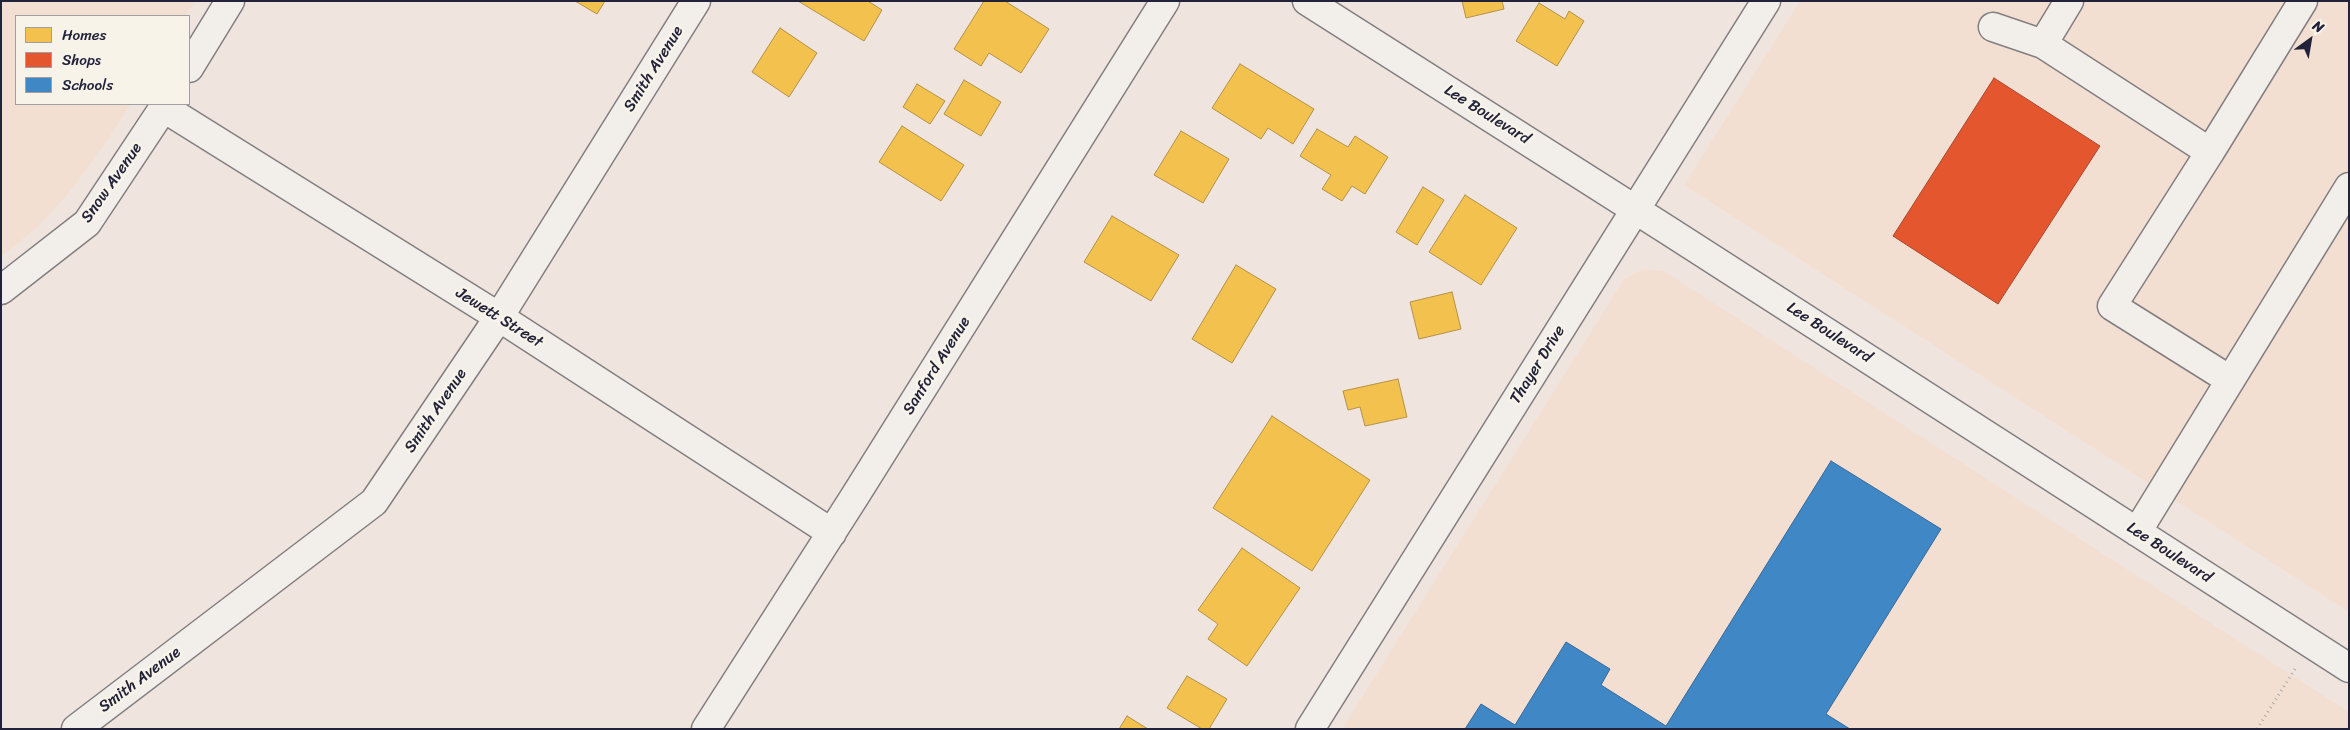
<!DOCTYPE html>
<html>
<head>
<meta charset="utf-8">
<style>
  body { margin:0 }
  #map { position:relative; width:2350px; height:730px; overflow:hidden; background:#efe5de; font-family:Sriracha,sans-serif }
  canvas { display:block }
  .frame { position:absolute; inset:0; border:2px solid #22223b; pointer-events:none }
  .legend { position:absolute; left:15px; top:15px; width:175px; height:90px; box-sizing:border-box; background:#f7f3e8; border:1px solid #a29fa3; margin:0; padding:6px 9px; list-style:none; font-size:15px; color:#22223b }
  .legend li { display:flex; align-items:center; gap:10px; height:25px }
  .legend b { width:25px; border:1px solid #a29fa3 }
  .north { position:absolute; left:2285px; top:15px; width:50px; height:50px; -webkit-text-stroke:4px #f7f3e8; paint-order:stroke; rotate:32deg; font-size:14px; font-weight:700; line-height:20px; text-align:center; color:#22223b }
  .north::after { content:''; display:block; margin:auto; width:18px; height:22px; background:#22223b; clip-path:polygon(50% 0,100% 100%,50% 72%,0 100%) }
</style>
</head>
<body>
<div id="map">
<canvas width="2350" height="730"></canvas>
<div class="frame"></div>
<ul class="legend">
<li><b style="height:14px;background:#f2c14e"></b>Homes</li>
<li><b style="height:14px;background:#e4572e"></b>Shops</li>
<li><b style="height:14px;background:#3f88c5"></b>Schools</li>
</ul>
<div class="north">N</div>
</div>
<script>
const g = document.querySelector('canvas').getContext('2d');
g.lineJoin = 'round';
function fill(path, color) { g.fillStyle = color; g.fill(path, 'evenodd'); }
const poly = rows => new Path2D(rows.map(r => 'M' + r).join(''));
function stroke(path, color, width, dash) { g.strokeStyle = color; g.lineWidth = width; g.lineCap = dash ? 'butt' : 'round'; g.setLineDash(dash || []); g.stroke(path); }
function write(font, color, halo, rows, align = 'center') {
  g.font = font + ' Sriracha,sans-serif'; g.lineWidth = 5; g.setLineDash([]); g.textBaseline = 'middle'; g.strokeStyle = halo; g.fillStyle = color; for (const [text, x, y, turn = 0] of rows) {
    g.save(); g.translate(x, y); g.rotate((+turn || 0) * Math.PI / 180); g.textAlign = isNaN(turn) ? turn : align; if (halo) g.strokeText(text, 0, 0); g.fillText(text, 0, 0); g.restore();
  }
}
fill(poly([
  [1,1,195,1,185,16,16,16,16,104,131,104,105,144,73,188,40,225,1,257],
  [1800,1,2349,1,2349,612,1684,185],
  [1643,269,1664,271,2349,712,2349,729,1342,729,1624,279]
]), '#f3dfd2');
const homes = poly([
  [575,1,605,1,597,14,575,1],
  [798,1,868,1,882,10,864,41,798,1],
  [984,1,1005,1,1049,29,1021,73,989,53,981,66,954,49,984,1],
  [1462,1,1502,1,1504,9,1466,18,1462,1],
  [1539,3,1565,19,1569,11,1584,21,1557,66,1516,41,1539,3],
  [780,28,817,53,789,97,752,72,780,28],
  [1240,64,1314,109,1293,144,1268,128,1261,139,1212,108,1240,64],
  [964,80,1001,102,981,136,944,114,964,80],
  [917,84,945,101,930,124,903,107,917,84],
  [902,126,964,165,941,201,879,162,902,126],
  [1317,129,1348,147,1355,136,1388,157,1365,194,1352,186,1342,201,1322,189,1331,175,1300,156,1317,129],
  [1181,131,1229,159,1203,203,1154,175,1181,131],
  [1423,187,1444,200,1417,245,1396,232,1423,187],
  [1465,195,1517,228,1481,285,1429,252,1465,195],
  [1112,216,1179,255,1151,301,1084,262,1112,216],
  [1236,265,1276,289,1232,363,1192,339,1236,265],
  [1452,292,1461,329,1419,339,1410,302,1452,292],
  [1398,379,1407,417,1365,426,1360,407,1348,410,1343,391,1398,379],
  [1272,416,1370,480,1312,571,1213,508,1272,416],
  [1242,548,1300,588,1247,666,1208,639,1218,624,1198,610,1242,548],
  [1187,676,1227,699,1209,729,1202,729,1167,708,1187,676],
  [1127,716,1148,729,1119,729,1127,716]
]);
fill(homes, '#f2c14e');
stroke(homes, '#b49148', 1);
const shops = poly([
  [1994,78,2100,146,1998,304,1893,236,1994,78]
]);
fill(shops, '#e4572e');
stroke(shops, '#aa4732', 1);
const schools = poly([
  [1831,461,1941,529,1826,714,1850,729,1465,729,1481,704,1515,725,1566,642,1610,669,1601,685,1666,726,1831,461]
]);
fill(schools, '#3f88c5');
stroke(schools, '#36699c', 1);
const minor = poly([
  [1307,1,1669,231,2349,668],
  [2069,1,2043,44,2210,152,2303,1],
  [1993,27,2043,44],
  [189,68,230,1],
  [164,108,499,317,832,533],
  [2210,152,2112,306,2230,380],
  [1,290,87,223,166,104],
  [2137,532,2349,187],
  [76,729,374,502,499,317,696,1],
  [706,729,855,496,1165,1],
  [1310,729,1766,1]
]);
stroke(minor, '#837e80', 31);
stroke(poly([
  [2257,729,2295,669]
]), '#adaaab', 3, [1, 4]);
stroke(minor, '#f2efeb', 28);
write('16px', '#22223b', '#f7f3e8', [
  ["Smith Avenue",654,69,-58],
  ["Lee Boulevard",1487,115,32],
  ["Snow Avenue",112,183,-55],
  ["Jewett Street",499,318,32],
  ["Lee Boulevard",1829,333,33],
  ["Thayer Drive",1538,365,-58],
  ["Sanford Avenue",937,366,-58],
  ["Smith Avenue",436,411,-56],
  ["Lee Boulevard",2169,553,33],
  ["Smith Avenue",140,680,-37]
]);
</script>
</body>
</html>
